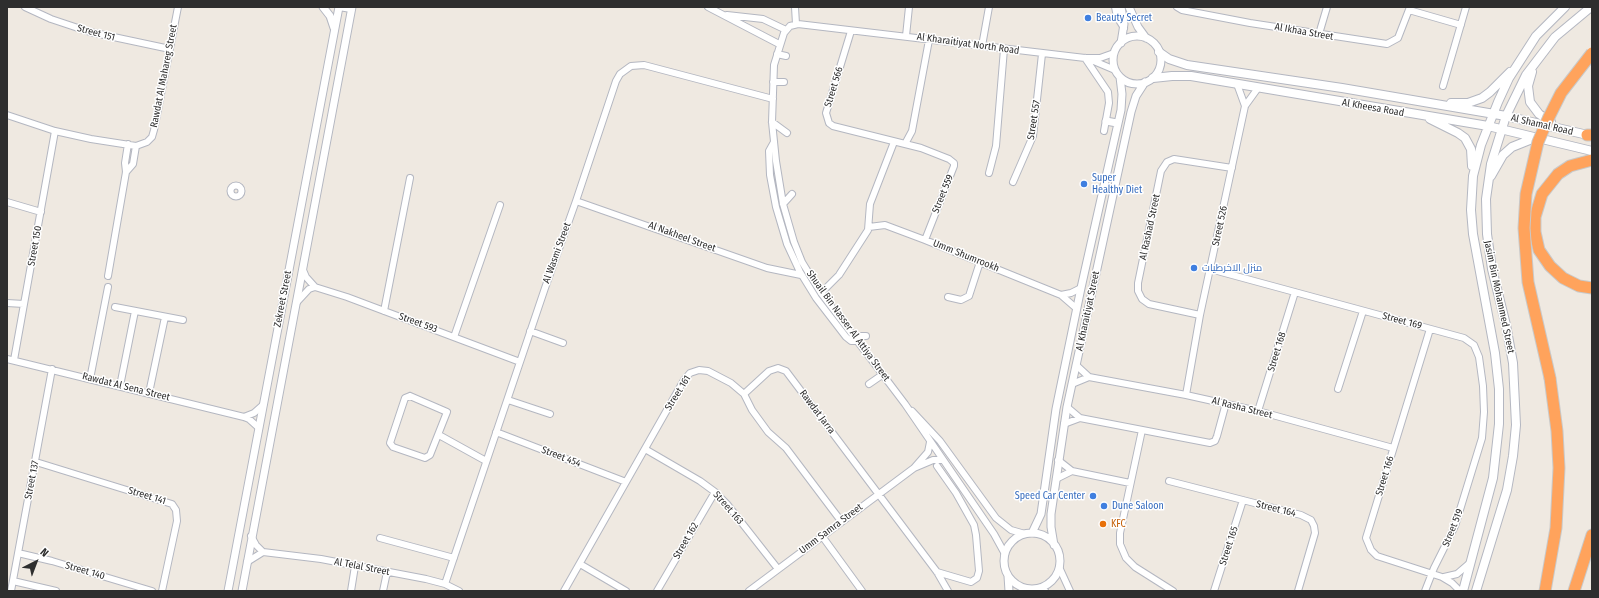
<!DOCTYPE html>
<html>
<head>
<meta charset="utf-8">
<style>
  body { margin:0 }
  #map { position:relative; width:1599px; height:598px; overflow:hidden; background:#efe9e1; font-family:"Fira Sans Condensed",sans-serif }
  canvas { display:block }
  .frame { position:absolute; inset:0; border:8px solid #2e2e2e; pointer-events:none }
  .north { position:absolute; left:16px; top:542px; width:40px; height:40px; -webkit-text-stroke:3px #fff; paint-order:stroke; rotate:42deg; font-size:11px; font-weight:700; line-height:16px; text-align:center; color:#2e2e2e }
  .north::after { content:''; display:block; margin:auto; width:14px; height:18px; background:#2e2e2e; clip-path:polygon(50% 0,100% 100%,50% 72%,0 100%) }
</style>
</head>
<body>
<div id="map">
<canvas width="1599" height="598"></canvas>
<div class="frame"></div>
<div class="north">N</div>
</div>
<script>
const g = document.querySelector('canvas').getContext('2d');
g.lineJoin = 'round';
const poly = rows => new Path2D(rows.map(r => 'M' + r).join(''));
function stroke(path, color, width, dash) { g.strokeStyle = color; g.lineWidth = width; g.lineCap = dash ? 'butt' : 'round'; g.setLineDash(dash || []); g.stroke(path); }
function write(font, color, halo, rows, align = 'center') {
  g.font = font + ' "Fira Sans Condensed",Cairo,sans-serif'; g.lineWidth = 3; g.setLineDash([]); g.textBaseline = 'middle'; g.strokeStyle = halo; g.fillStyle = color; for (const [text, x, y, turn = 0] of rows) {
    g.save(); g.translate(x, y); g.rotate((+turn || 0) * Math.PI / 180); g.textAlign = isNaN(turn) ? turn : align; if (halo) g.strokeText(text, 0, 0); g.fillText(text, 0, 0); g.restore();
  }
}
const minor = poly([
  [25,7,51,19,90,32,170,49],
  [339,7,351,9],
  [708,7,779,44],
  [795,7,796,24],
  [1115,7,1117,17,1124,28],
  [1177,7,1182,10,1250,23,1387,44,1398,38,1410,7],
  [1409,10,1461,25],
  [727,15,763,19,786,30],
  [851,31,826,113,829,123,833,126,921,148,949,159,954,163,954,166,925,240],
  [1319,34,1327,7],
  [906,36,909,7],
  [982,46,989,7],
  [777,54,786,56],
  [1085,58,1108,92,1109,103,1104,131],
  [1089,59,1115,70],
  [773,82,784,82],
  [1237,84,1245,106],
  [1443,86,1466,7],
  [7,115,55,131,91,139,136,146,147,142,152,137,154,130,178,7],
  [772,122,787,133],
  [774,142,769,151,770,175,776,207,787,244,800,272,816,298,846,337,851,341,857,341],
  [905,144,912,131,929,40],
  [126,172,133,164,136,146],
  [989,173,996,146,1004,49],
  [1013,182,1033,136,1042,54],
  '230.5 191a5.5 5.5 0 1 1 11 0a5.5 5.5 0 1 1-11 0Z',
  [576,201,767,268,801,275],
  [7,202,41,212],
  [783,204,792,194],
  [869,227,885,225,925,240,1061,295,1076,308],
  [1210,269,1464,338,1474,345,1479,357,1483,386,1484,412,1482,438,1455,526,1434,568,1425,591],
  [303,270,306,277,315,287,347,297,520,362],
  [108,276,126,172,125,163,128,144],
  [821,293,839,275,868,230,870,204,894,142],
  [1061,295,1071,293,1081,288],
  [948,297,961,300,969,296,980,262],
  [297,302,309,289,315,287],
  [7,303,24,304],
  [115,307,183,320],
  [384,311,410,178],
  [1200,315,1149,304,1142,299,1138,291,1138,283,1161,171,1167,162,1174,159,1232,168],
  [1430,329,1366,538,1371,550,1377,556,1442,577,1452,583,1460,591],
  [530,331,563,343],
  [853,336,866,336],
  [454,337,500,205],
  [7,359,244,417,249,419,259,428],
  [14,360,55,131],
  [1076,365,1089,377],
  [90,379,108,287],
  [869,384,882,375],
  [1072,384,1089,377,1186,395,1258,411,1393,448],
  [120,386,135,311],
  [1338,389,1363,311],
  [149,393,165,317],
  [744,394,769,371,778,368,786,371,937,572,948,591],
  [1186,395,1200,315,1245,106,1258,88],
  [410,396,447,412,430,455,425,458,393,447,390,443,405,398,410,396],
  [508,400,550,414],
  [1067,407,1080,418,1210,443,1215,441,1217,436,1226,403],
  [912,411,940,441,996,518,1011,530,1025,534],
  [1258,411,1295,292],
  [244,417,254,413,263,405],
  [1064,424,1080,418],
  [1142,430,1120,533,1120,544,1126,558,1135,567,1173,591],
  [496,432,626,482],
  [439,435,486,461],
  [645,449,700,481,715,492,727,504,778,569],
  [1058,460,1072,471,1130,483],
  [36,462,172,504,176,510,177,521,162,591],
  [937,466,956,493,974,525,976,535,979,571,977,578,971,582,937,572],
  [914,468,933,460,943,460],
  [1056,479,1072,471],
  [1169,481,1301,515,1311,520,1314,526,1315,533,1298,591],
  [251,536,256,545,263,552,321,559,426,579,445,584,459,591],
  [822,536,862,591],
  [380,538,454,558],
  [18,553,52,561,152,591],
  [1005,554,994,534,905,404,821,293,802,262,794,242,783,204,776,161,772,122,774,65,784,33,790,26,798,24,1085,58,1100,58,1114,53],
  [247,562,263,552],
  [580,564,626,591],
  [1059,567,1070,591],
  [1444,577,1457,574,1471,562],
  [13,581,56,591],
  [445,584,545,288,576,201,616,81,620,74,631,66,644,65,773,99],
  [1040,588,1045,591],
  [11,591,52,369],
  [351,591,355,566],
  [383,591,387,572],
  [564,591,684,380,690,373,699,370,708,371,731,383,744,394,752,410,768,432,786,448,841,521],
  [657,591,715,492],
  [749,591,914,468,928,452,930,442],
  [1214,591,1243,500]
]);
const tertiary = poly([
  [323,7,330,16,334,28],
  [1129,7,1138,27,1146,38],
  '1113 60a24 24 0 1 1 48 0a24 24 0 1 1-48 0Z',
  [1121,43,1124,24,1121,7],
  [1106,121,1117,123],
  [1032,533,1041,514,1056,409,1081,288,1121,110,1122,94,1120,77],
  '1004 561a28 28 0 1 1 56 0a28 28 0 1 1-56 0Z',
  [1054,545,1051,527,1051,514,1067,407,1131,112,1136,96,1145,82],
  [1008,576,1009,591],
  [228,591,339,7],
  [242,591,352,7]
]);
const secondary = poly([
  [1159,52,1169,59,1187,65,1342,88,1506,116,1592,136],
  [1532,72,1528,86,1530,102,1539,114,1551,122],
  [1153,78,1172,76,1191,76,1488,126,1592,151],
  [1451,103,1468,103,1482,98,1490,92,1510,72],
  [1430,119,1458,133,1465,138,1471,149,1472,166],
  [1491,176,1503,155,1512,147,1532,139],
  [1463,591,1493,478,1499,424,1499,389,1495,353,1473,234,1471,210,1473,176,1481,145,1498,102,1509,78,1536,36,1565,7],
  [1476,591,1507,490,1513,456,1516,425,1513,363,1506,325,1492,269,1487,234,1486,199,1491,164,1506,116,1526,75,1555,37,1591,7]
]);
const motorway = poly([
  [1587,135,1592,135],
  [1592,160,1570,166,1558,174,1542,194,1535,217,1535,232,1539,250,1550,266,1563,278,1579,286,1592,288],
  [1545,591,1556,528,1559,468,1557,431,1550,378],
  [1574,591,1592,535]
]);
stroke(minor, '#b4b7c1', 8);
stroke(tertiary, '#b4b7c1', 9);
stroke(secondary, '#b4b7c1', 10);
stroke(motorway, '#c9c9c9', 13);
stroke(minor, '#fff', 6);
stroke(tertiary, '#fff', 7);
stroke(secondary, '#fff', 8);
stroke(motorway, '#ffa35c', 11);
const motorwayBridge = poly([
  [1550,378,1528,282,1524,228,1526,194,1538,142,1548,119,1561,93,1592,53]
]);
stroke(motorwayBridge, '#c9c9c9', 13, []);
stroke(motorwayBridge, '#ffa35c', 11);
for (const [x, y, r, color] of [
  [1088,18,4,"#3f7fe0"],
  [1084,184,4,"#3f7fe0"],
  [1194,268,4,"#3f7fe0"],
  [1093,496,4,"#3f7fe0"],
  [1104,506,4,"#3f7fe0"],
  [1103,524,4,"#e8710a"]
]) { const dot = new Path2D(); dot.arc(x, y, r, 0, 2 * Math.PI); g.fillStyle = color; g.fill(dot); stroke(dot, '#fff', 1.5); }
write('10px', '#366cbe', '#fff', [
  ["Beauty Secret",1096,18],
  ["Super",1092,178],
  ["Healthy Diet",1092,190],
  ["منزل الاخرطيات",1202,268],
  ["Speed Car Center",1085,496,"right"],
  ["Dune Saloon",1112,506]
], 'left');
write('10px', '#2e2e2e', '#fff', [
  ["Al Ikhaa Street",1304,32,10],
  ["Street 151",96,33,15],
  ["Al Kharaitiyat North Road",968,44,8],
  ["Rawdat Al Mahareg Street",164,76,-79],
  ["Street 566",834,87,-73],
  ["Al Kheesa Road",1373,108,10],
  ["Street 557",1034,120,-81],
  ["Al Shamal Road",1542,125,13],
  ["Street 559",943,194,-68],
  ["Street 526",1220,226,-78],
  ["Al Rashad Street",1150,227,-78],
  ["Al Nakheel Street",682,237,20],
  ["Street 150",35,246,-80],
  ["Al Wasmi Street",557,253,-70],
  ["Umm Shumrookh",966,256,22],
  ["Jasim Bin Mohammed Street",1499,297,78],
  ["Zekreet Street",283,299,-79],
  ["Al Kharaitiyat Street",1088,311,-78],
  ["Street 169",1402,321,15],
  ["Street 593",418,323,20],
  ["Shuail Bin Nasser Al Attiya Street",848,326,54],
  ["Street 168",1277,352,-73],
  ["Rawdat Al Sena Street",126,387,14],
  ["Street 161",678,393,-58],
  ["Al Rasha Street",1242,408,14],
  ["Rawdat Jarra",817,412,53],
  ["Street 454",561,457,21],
  ["Street 166",1385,476,-73],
  ["Street 137",32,480,-79],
  ["Street 141",147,496,17],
  ["Street 163",728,508,49],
  ["Street 164",1276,509,14],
  ["Street 519",1453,528,-68],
  ["Umm Samra Street",831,529,-37],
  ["Street 162",686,541,-60],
  ["Street 165",1229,546,-72],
  ["Al Telal Street",362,567,11],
  ["Street 140",85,571,16]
]);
write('10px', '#c56008', '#fff', [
  ["KFC",1111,524]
], 'left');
</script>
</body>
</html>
